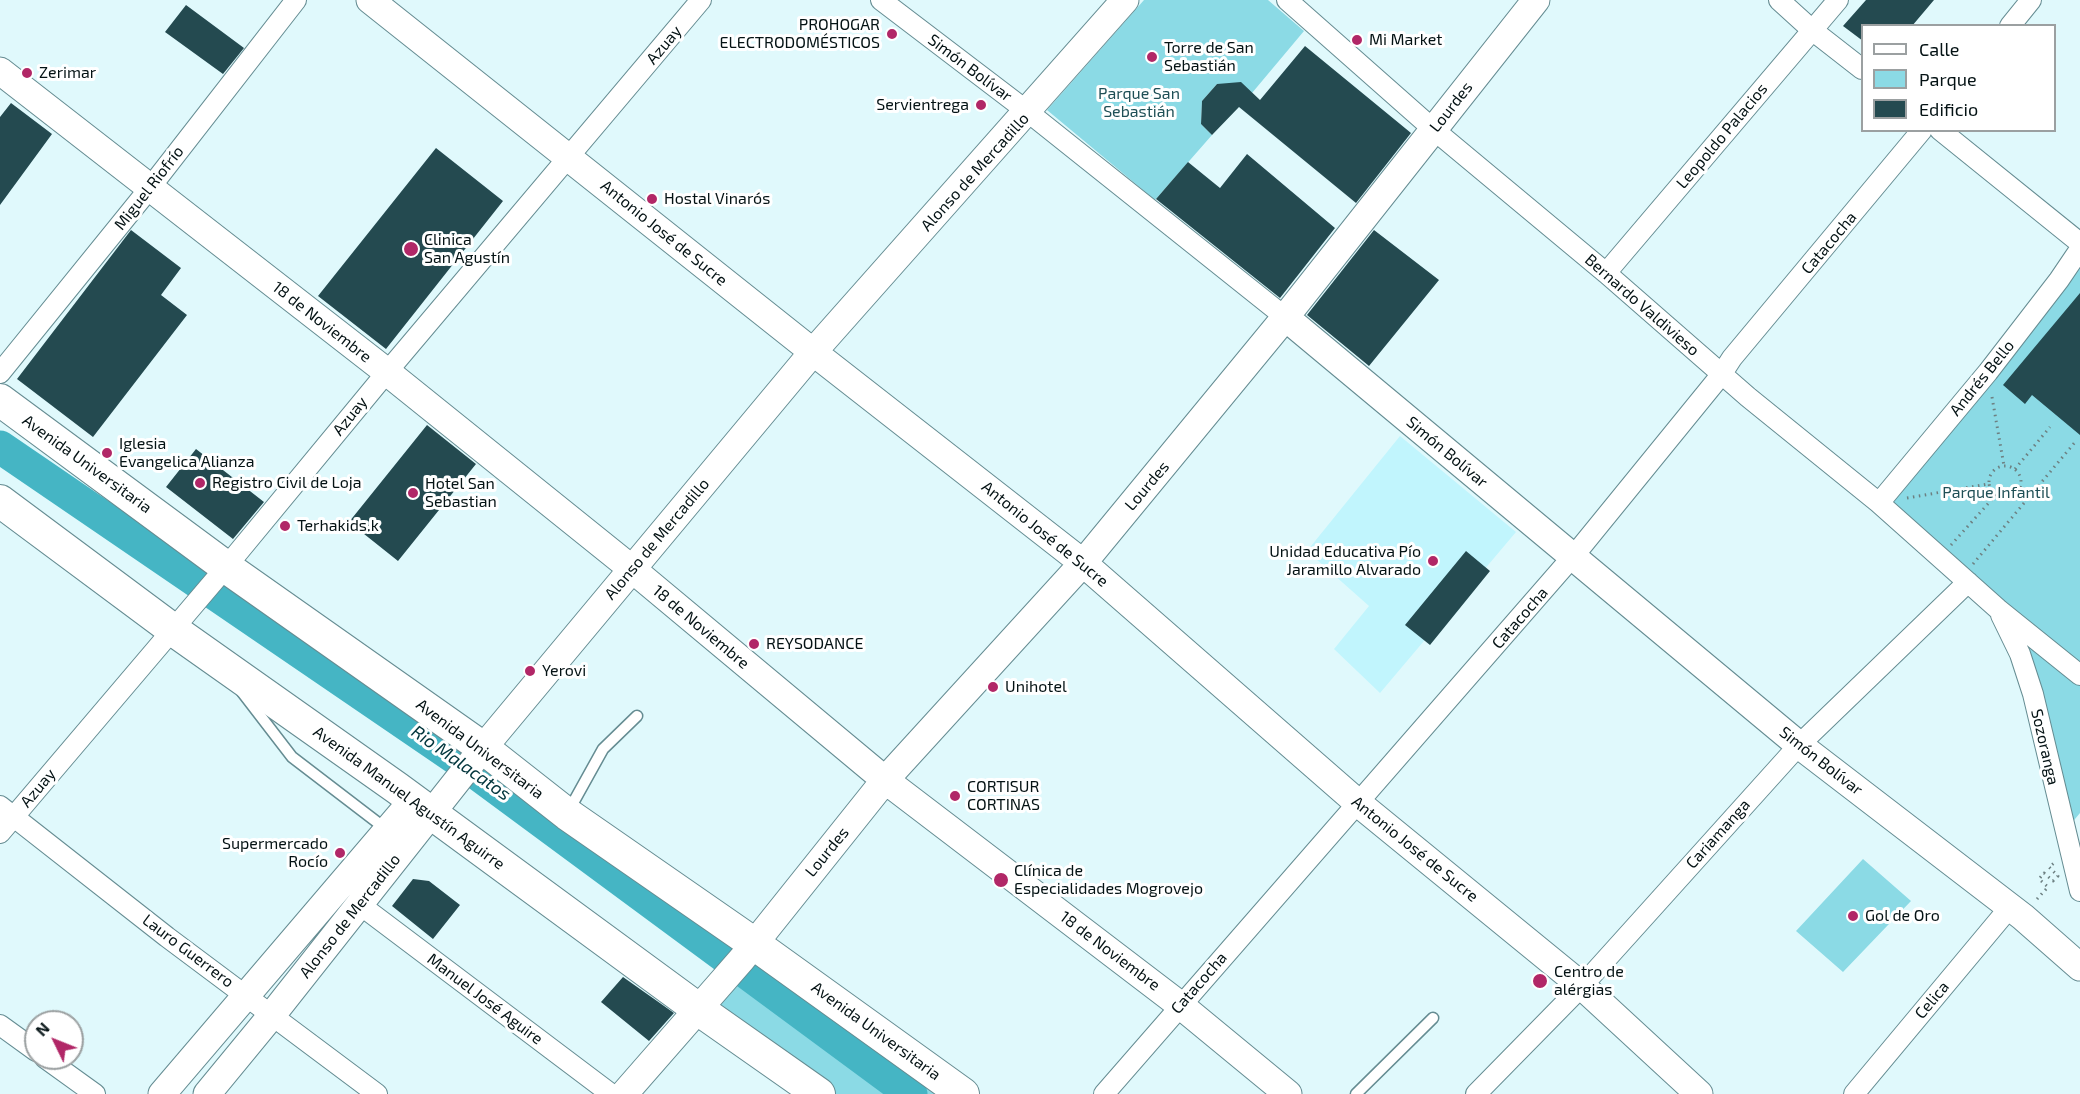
<!DOCTYPE html>
<html>
<head>
<meta charset="utf-8">
<style>
  body { margin:0 }
  #map { position:relative; width:2080px; height:1094px; overflow:hidden; background:#e0f9fc; font-family:"Exo 2",sans-serif }
  canvas { display:block }
  .legend { position:absolute; left:1861px; top:24px; width:195px; height:108px; box-sizing:border-box; background:#fff; border:2px solid #9ba0a1; margin:0; padding:8px 10px; list-style:none; font-size:18px; color:#041214 }
  .legend li { display:flex; align-items:center; gap:12px; height:30px }
  .legend b { width:30px; border:2px solid #9ba0a1 }
  .north { position:absolute; left:24px; top:1010px; width:60px; height:60px; box-sizing:border-box; background:#fff; border:2px solid #9ba0a1; border-radius:50%; rotate:313deg; font-size:16px; font-weight:700; line-height:24px; text-align:center; color:#041214 }
  .north::after { content:''; display:block; margin:auto; width:21px; height:27px; background:#b12767; clip-path:polygon(50% 0,100% 100%,50% 72%,0 100%) }
</style>
</head>
<body>
<div id="map">
<canvas width="2080" height="1094"></canvas>
<ul class="legend">
<li><b style="height:8px;background:#fff"></b>Calle</li>
<li><b style="height:16px;background:#8bdae5"></b>Parque</li>
<li><b style="height:16px;background:#244a50"></b>Edificio</li>
</ul>
<div class="north">N</div>
</div>
<script>
const g = document.querySelector('canvas').getContext('2d');
g.lineJoin = 'round';
function fill(path, color) { g.fillStyle = color; g.fill(path, 'evenodd'); }
const poly = rows => new Path2D(rows.map(r => 'M' + r).join(''));
function stroke(path, color, width, dash) { g.strokeStyle = color; g.lineWidth = width; g.lineCap = dash ? 'butt' : 'round'; g.setLineDash(dash || []); g.stroke(path); }
function write(font, color, halo, rows, align = 'center') {
  g.font = font + ' "Exo 2",sans-serif'; g.lineWidth = 6; g.setLineDash([]); g.textBaseline = 'middle'; g.strokeStyle = halo; g.fillStyle = color; for (const [text, x, y, turn = 0] of rows) {
    g.save(); g.translate(x, y); g.rotate((+turn || 0) * Math.PI / 180); g.textAlign = isNaN(turn) ? turn : align; if (halo) g.strokeText(text, 0, 0); g.fillText(text, 0, 0); g.restore();
  }
}
fill(poly([
  [1400,436,1516,532,1380,693,1334,649,1369,606,1307,551]
]), '#c1f5fd');
fill(poly([
  [1144,0,1268,0,1304,31,1252,93,1217,84,1202,101,1201,124,1212,135,1155,200,1047,110],
  [2080,253,2080,813,2065,831,1998,609,1879,503],
  [1863,859,1911,901,1843,972,1796,931],
  [753,944,963,1094,819,1094,698,1009]
]), '#8bdae5');
stroke(poly([
  [0,447,460,761,911,1094]
]), '#45b5c4', 33);
fill(poly([
  [1866,0,1934,0,1912,26,1863,26,1863,41,1843,26],
  [186,5,244,48,223,74,165,32],
  [1305,46,1411,133,1356,203,1239,107,1212,135,1201,124,1202,101,1217,84,1241,82,1260,100],
  [11,103,52,134,0,205,0,117],
  [436,148,503,201,386,349,318,296],
  [1247,154,1335,228,1280,298,1156,199,1188,162,1220,188],
  [131,230,181,268,161,295,187,315,93,437,17,379],
  [1374,230,1439,280,1369,366,1307,315],
  [2080,293,2080,435,2032,395,2025,404,2003,385],
  [427,425,476,464,398,561,349,522],
  [196,449,264,502,233,539,166,487],
  [1466,551,1490,571,1430,645,1405,625],
  [413,879,429,881,460,905,433,939,392,906],
  [623,977,674,1013,649,1041,601,1002]
]), '#244a50');
const lane = poly([
  [242,692,292,757,386,829],
  [568,812,603,749,637,716],
  [1356,1094,1433,1018]
]);
const street = poly([
  [881,0,1028,112,1285,317],
  [1287,0,1433,129,1606,273,1748,397,1879,503,1998,609,2080,675],
  [1779,0,1812,30,1862,69],
  [2010,26,2031,0],
  [1940,130,2080,243],
  [1606,273,1838,0],
  [0,373,149,189,296,0],
  [1879,503,1988,372,2059,280,2080,249],
  [2001,615,2020,654,2033,694,2080,891],
  [0,806,167,937,377,1094],
  [0,833,226,567,387,372,701,0],
  [359,904,611,1094],
  [0,1025,36,1051],
  [45,1058,95,1094],
  [1104,1094,1581,547,1721,375,1732,358,1922,130],
  [1476,1094,1582,986,1799,745,1968,582],
  [1854,1094,2010,907]
]);
const secondary = poly([
  [370,0,813,352,1083,563,1358,803,1582,986,1699,1094],
  [0,71,387,372,632,569,885,780,1180,1005,1288,1094],
  [1285,317,1799,745,2023,917,2080,967],
  [162,1094,413,800],
  [207,1094,272,1015,483,748,813,352,1125,0],
  [624,1094,742,959,885,780,1083,563,1283,320,1536,0]
]);
const primary = poly([
  [0,400,226,567,483,748,567,814,753,943,963,1094],
  [0,501,172,629,397,788,698,1009,819,1094]
]);
stroke(lane, '#658c92', 13);
stroke(street, '#658c92', 22);
stroke(secondary, '#658c92', 29);
stroke(primary, '#658c92', 34);
stroke(poly([
  [1992,397,2004,466],
  '1989 482a16 16 0 1 1 32 0a16 16 0 1 1-32 0Z',
  [2015,469,2050,427],
  [2017,493,2026,501],
  [1907,498,1988,484],
  [1951,545,1995,496],
  [1973,564,2076,441],
  [2037,899,2048,887,2039,879,2044,873,2053,881,2058,876,2049,867,2054,863]
]), '#6d8082', 3, [1.5, 4.5]);
stroke(lane, '#fff', 10);
stroke(street, '#fff', 20);
stroke(secondary, '#fff', 27);
stroke(primary, '#fff', 32);
for (const [x, y, r, color] of [
  [892,34,6,"#b12767"],
  [1357,40,6,"#b12767"],
  [1152,57,6,"#b12767"],
  [27,73,6,"#b12767"],
  [981,105,6,"#b12767"],
  [652,199,6,"#b12767"],
  [411,249,8,"#b12767"],
  [107,453,6,"#b12767"],
  [200,483,6,"#b12767"],
  [413,493,6,"#b12767"],
  [285,526,6,"#b12767"],
  [1433,561,6,"#b12767"],
  [754,644,6,"#b12767"],
  [530,671,6,"#b12767"],
  [993,687,6,"#b12767"],
  [955,796,6,"#b12767"],
  [340,853,6,"#b12767"],
  [1001,880,8,"#b12767"],
  [1853,916,6,"#b12767"],
  [1540,981,8,"#b12767"]
]) { const dot = new Path2D(); dot.arc(x, y, r, 0, 2 * Math.PI); g.fillStyle = color; g.fill(dot); stroke(dot, '#fff', 2); }
write('16px', '#041214', '#fff', [
  ["PROHOGAR",880,25,"right"],
  ["ELECTRODOMÉSTICOS",880,43,"right"],
  ["Mi Market",1369,40],
  ["Torre de San",1164,48],
  ["Sebastián",1164,66],
  ["Zerimar",39,73],
  ["Servientrega",969,105,"right"],
  ["Hostal Vinarós",664,199],
  ["Clinica",424,240],
  ["San Agustín",424,258],
  ["Iglesia",119,444],
  ["Evangelica Alianza",119,462],
  ["Registro Civil de Loja",212,483],
  ["Hotel San",425,484],
  ["Sebastian",425,502],
  ["Terhakids.k",297,526],
  ["Unidad Educativa Pío",1421,552,"right"],
  ["Jaramillo Alvarado",1421,570,"right"],
  ["REYSODANCE",766,644],
  ["Yerovi",542,671],
  ["Unihotel",1005,687],
  ["CORTISUR",967,787],
  ["CORTINAS",967,805],
  ["Supermercado",328,844,"right"],
  ["Rocío",328,862,"right"],
  ["Clínica de",1014,871],
  ["Especialidades Mogrovejo",1014,889],
  ["Gol de Oro",1865,916],
  ["Centro de",1554,972],
  ["alérgias",1554,990]
], 'left');
write('16px', '#041214', '#fff', [
  ["Azuay",664,45,-50],
  ["Simón Bolívar",970,68,37],
  ["Lourdes",1451,107,-52],
  ["Leopoldo Palacios",1722,136,-50],
  ["Alonso de Mercadillo",975,172,-48],
  ["Miguel Riofrío",149,188,-52],
  ["Antonio José de Sucre",664,233,39],
  ["Catacocha",1829,243,-50],
  ["Bernardo Valdivieso",1642,305,41],
  ["18 de Noviembre",322,322,38],
  ["Andrés Bello",1982,378,-51],
  ["Azuay",350,416,-51],
  ["Simón Bolívar",1447,452,40],
  ["Avenida Universitaria",87,464,36],
  ["Lourdes",1147,486,-50],
  ["Antonio José de Sucre",1045,534,39],
  ["Alonso de Mercadillo",657,539,-50],
  ["Catacocha",1520,618,-49],
  ["18 de Noviembre",701,627,40],
  ["Sozoranga",2045,747,77],
  ["Avenida Universitaria",480,749,37],
  ["Simón Bolívar",1821,761,38],
  ["Azuay",38,788,-50],
  ["Avenida Manuel Agustín Aguirre",409,798,36],
  ["Cariamanga",1718,834,-48],
  ["Antonio José de Sucre",1415,849,39],
  ["Lourdes",827,852,-51],
  ["Alonso de Mercadillo",350,916,-52],
  ["Lauro Guerrero",188,951,37],
  ["18 de Noviembre",1110,951,37],
  ["Catacocha",1199,983,-49],
  ["Manuel José Aguire",485,999,37],
  ["Celica",1932,1000,-50],
  ["Avenida Universitaria",876,1031,36]
]);
write('16px', '#1f4f56', '#fff', [
  ["Parque San",1139,94],
  ["Sebastián",1139,112],
  ["Parque Infantil",1996,493]
]);
write('italic 18px', '#00343b', '#fff', [
  ["Rio Malacatos",461,763,35]
]);
</script>
</body>
</html>
